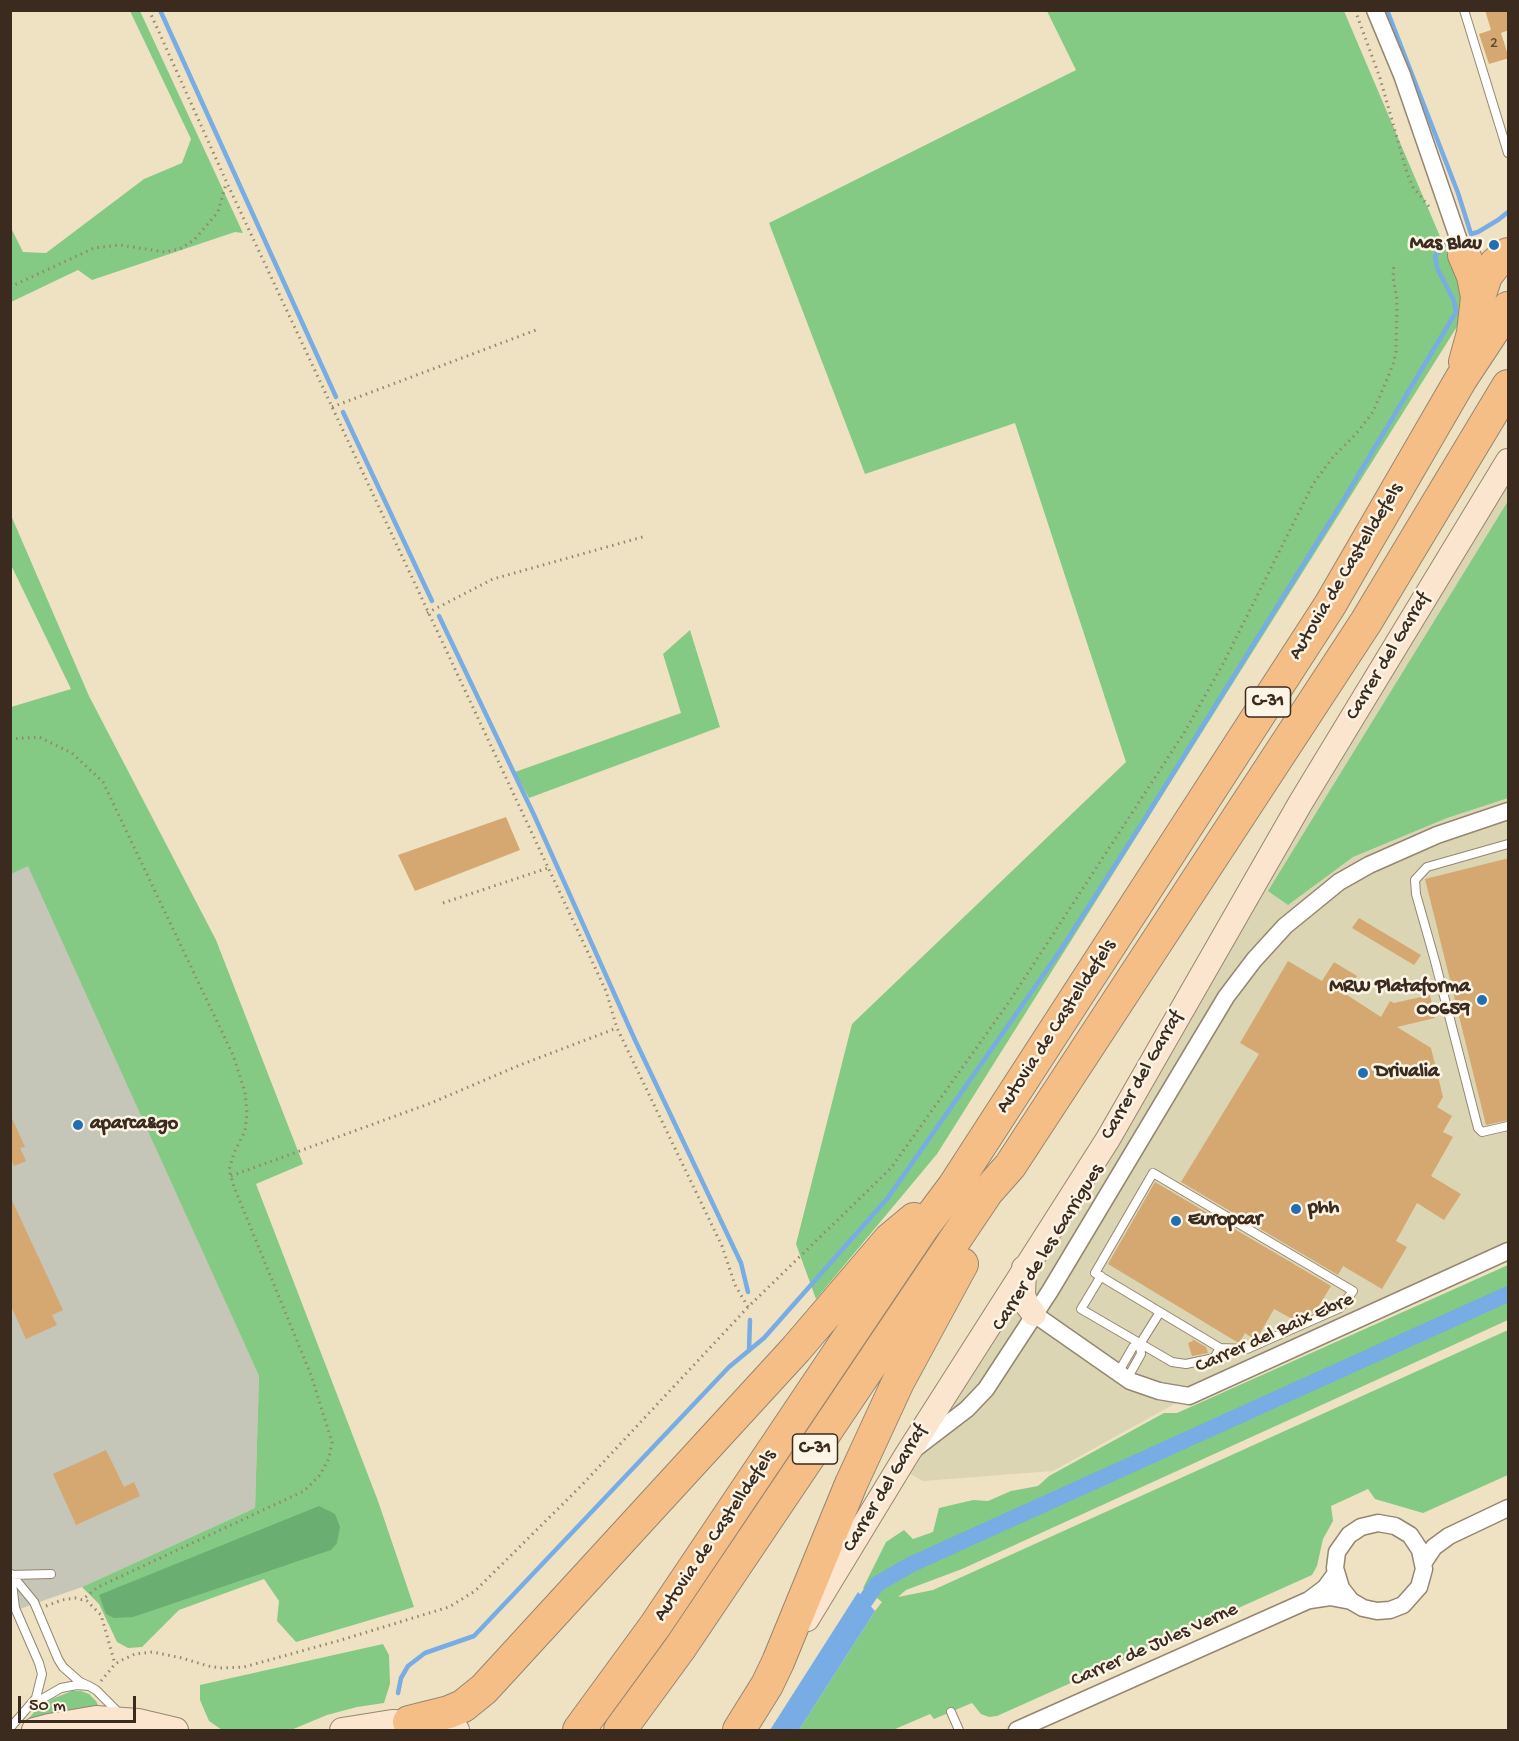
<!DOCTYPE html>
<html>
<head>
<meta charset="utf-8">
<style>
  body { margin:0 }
  #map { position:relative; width:1519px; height:1741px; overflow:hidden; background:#efe2c2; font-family:"Gochi Hand",sans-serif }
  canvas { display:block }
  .frame { position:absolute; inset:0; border:12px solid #3b2a1e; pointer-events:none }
  .scale { position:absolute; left:18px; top:1696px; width:118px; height:27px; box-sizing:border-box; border:3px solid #3b2a1e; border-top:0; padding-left:8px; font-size:18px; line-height:21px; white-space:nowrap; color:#3b2a1e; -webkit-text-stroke:4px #fcf5e5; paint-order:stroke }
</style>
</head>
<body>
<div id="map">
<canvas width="1519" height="1741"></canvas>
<div class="frame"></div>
<div class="scale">50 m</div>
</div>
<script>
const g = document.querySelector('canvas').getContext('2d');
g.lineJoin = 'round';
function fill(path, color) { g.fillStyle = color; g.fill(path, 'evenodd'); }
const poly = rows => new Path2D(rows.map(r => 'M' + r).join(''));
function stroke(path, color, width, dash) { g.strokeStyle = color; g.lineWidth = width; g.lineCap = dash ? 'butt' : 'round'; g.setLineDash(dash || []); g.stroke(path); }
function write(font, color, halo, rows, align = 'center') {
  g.font = font + ' "Gochi Hand",sans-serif'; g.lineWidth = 5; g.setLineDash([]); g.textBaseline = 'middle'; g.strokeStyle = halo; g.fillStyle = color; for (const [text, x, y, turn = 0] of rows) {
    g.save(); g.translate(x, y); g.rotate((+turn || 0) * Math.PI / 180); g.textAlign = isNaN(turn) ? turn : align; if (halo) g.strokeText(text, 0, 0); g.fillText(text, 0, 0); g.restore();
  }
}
fill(poly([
  [1508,461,1508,1251,1189,1396,1053,1471,923,1481,899,1468]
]), '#dbd5b4');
fill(poly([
  [29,865,259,1376,255,1508,82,1587,11,1612,10,874]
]), '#c5c5b8');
fill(poly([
  [130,11,140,11,243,233,235,232,92,280,78,270,11,302,11,228,23,252,46,253,144,179,182,163,191,139],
  [1047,11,1344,11,1456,274,1465,314,937,1154,816,1299,796,1244,852,1024,1126,762,1015,423,865,474,769,223,1076,70],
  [1508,501,1508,798,1447,818,1353,857,1288,905,1268,891],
  [10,513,89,696,216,940,303,1164,256,1184,378,1501,414,1607,296,1642,277,1621,279,1601,264,1579,179,1610,142,1647,128,1648,117,1642,99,1604,82,1587,255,1508,259,1376,28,866,11,874,11,707,71,689,11,565],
  [690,630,720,727,529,798,515,772,681,713,663,654],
  [1508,1265,1508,1320,962,1569,906,1590,898,1597,933,1590,1508,1330,1508,1475,1423,1513,1375,1499,1368,1489,1331,1506,1333,1521,1323,1539,1317,1566,1312,1575,997,1716,989,1717,981,1714,972,1703,934,1719,930,1714,893,1730,799,1730,875,1611,882,1602,863,1588,886,1542,904,1530,913,1539,933,1532,939,1508,973,1500,988,1501,1011,1491,1038,1486,1049,1476,1164,1413,1177,1413],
  [383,1644,389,1655,390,1684,384,1703,357,1707,327,1715,291,1730,222,1730,209,1721,200,1700,200,1685],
  [72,1691,81,1691,89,1694,96,1701,100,1709,21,1729,21,1727,36,1710,52,1699]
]), '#84ca84');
fill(poly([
  [319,1506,335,1514,340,1527,337,1543,331,1550,133,1617,114,1618,106,1614,99,1595]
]), '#6bae72');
fill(poly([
  [858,1592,875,1611,799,1730,770,1730]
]), '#77ace5');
stroke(poly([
  [160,10,336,397],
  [1387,10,1458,193,1471,234,1478,232,1498,220,1508,212],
  [343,412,432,601],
  [439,616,534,815,635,1040,741,1263,748,1292],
  [749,1350,750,1320],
  [398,1693,401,1678,408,1666,425,1653,474,1636,729,1367,764,1338,887,1199,1060,951,1144,820,1341,504,1456,312,1454,301,1437,268,1435,256,1446,244]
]), '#77ace5', 4.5);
stroke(poly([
  [854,1617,877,1584,912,1564,1508,1294]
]), '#77ace5', 16);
fill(poly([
  [1485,10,1509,10,1509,30,1501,33,1509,58,1489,64,1479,34,1491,30],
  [506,817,520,850,415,891,398,855],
  [1509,858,1509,1120,1486,1125,1425,879],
  [1359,918,1421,955,1414,965,1352,928],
  [1288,961,1322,981,1334,962,1357,976,1347,995,1381,1017,1390,1001,1394,1003,1430,995,1435,1018,1397,1027,1431,1048,1443,1097,1437,1107,1452,1116,1443,1132,1453,1137,1431,1176,1461,1194,1444,1220,1417,1203,1396,1241,1407,1247,1382,1289,1343,1266,1338,1275,1181,1182,1259,1054,1240,1043],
  [10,1114,25,1147,20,1148,26,1161,14,1166,10,1158],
  [1155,1182,1331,1286,1315,1312,1296,1321,1274,1309,1258,1337,1254,1339,1245,1333,1240,1342,1237,1342,1108,1264],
  [10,1196,63,1310,52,1315,57,1325,26,1339,10,1304],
  [1192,1339,1206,1347,1208,1353,1192,1356,1188,1343,1193,1341],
  [106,1450,124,1487,134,1482,140,1496,76,1525,53,1474]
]), '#d5a871');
const lane = poly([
  [1464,10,1508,153],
  [1508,844,1427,867,1415,880,1416,894,1435,961,1478,1128,1482,1132,1508,1126],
  [1153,1173,1353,1291,1340,1308,1247,1349,1220,1348,1095,1273,1153,1173],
  [1101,1276,1081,1309,1172,1362,1186,1364,1214,1358,1220,1348],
  [1118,1373,1133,1347,1140,1344,1160,1312],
  [1127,1379,1141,1354,1140,1344],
  [11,1574,34,1602,58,1659,63,1667,80,1682,89,1686],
  [10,1575,51,1574],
  [35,1703,61,1688,77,1685,89,1686,96,1690,120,1714],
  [951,1712,959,1730],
  [10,1728,36,1698,42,1674,39,1663,15,1608,11,1575]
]);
const street = poly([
  [1375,10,1402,75,1464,255],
  [1034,1314,1130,1381,1159,1391,1189,1396,1508,1251],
  [916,1448,967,1409,986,1389,1050,1291,1226,997,1254,960,1285,926,1339,882,1369,865,1437,835,1508,811],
  [1424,1562,1434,1547,1449,1536,1508,1508],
  [1310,1600,1330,1597,1351,1601,1363,1608,1377,1611,1390,1610,1403,1605,1419,1587,1424,1569,1420,1550,1410,1535,1395,1526,1378,1523,1361,1527,1349,1535,1337,1552,1335,1568,1341,1588,1351,1601],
  [1017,1730,1309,1600,1325,1588,1336,1573]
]);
const secondary = poly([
  [1024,1268,1023,1295,1027,1305,1034,1314],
  [807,1619,906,1456,1108,1139,1301,802,1508,461],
  [34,1730,49,1726,96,1718,138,1721,176,1730],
  [342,1730,392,1722,430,1724,457,1730]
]);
const highway = poly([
  [1464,255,1473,276,1477,297,1473,333,1465,362],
  [1476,306,1486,276,1496,263,1508,254],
  [409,1722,449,1712,463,1706,484,1689,796,1349,890,1239,914,1219],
  [579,1730,655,1626,921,1230,954,1186,1330,605,1461,379,1508,308],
  [620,1730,680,1648,987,1192,1010,1166,1366,622,1508,386],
  [739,1730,767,1685,778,1662,851,1484,898,1382,962,1264]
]);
stroke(lane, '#958670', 10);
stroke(street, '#958670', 19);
stroke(secondary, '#958670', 26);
stroke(highway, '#958670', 34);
stroke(poly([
  [149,10,227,183,606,991,617,1028,722,1246,735,1285,748,1307],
  [1355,10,1380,78,1407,173,1413,187,1431,209],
  [10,287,94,248,120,245,165,252,180,249,194,240,218,212,226,184],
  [332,407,536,330],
  [427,613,493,579,646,536],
  [10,739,39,737,72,753,103,782,233,1055,245,1092,247,1113,245,1131,234,1153,229,1170,234,1187,311,1375,332,1442,329,1458,320,1475,304,1491,98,1587,82,1600],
  [443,903,548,868],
  [231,1176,431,1103,520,1065,617,1028],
  [46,1606,62,1600,75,1598,87,1601,101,1615,115,1664],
  [101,1681,115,1664,122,1660,135,1654,153,1652,182,1658,208,1666,220,1668,244,1667,341,1640,449,1607,475,1591,581,1486,748,1307,891,1168,1009,1002,1184,733,1223,664,1313,484,1333,457,1356,434,1373,412,1393,365,1396,352,1397,300,1393,277,1394,264]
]), '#958670', 3, [1.5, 4.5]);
stroke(lane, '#fff', 8);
stroke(street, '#fff', 16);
stroke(secondary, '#fbe5cf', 24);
stroke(highway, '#f6be87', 32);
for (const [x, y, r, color] of [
  [1494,245,6,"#1f6fb2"],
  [1482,1000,6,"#1f6fb2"],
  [1363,1073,6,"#1f6fb2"],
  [78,1125,6,"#1f6fb2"],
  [1296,1209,6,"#1f6fb2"],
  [1176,1221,6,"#1f6fb2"]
]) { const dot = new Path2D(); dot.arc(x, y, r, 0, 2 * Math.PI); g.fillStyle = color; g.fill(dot); stroke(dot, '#fcf5e5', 2); }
write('16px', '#624a33', null, [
  ["2",1494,45]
]);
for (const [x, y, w] of [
  [1268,702,45],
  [815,1449,45]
]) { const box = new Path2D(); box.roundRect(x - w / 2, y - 15, w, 30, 4.5); g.fillStyle = '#fcf5e5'; g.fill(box); stroke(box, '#3b2a1e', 1.5); }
write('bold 18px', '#3b2a1e', null, [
  ["C-31",1268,702],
  ["C-31",815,1449]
]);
write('bold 20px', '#3b2a1e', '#fcf5e5', [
  ["Mas Blau",1482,245,"right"],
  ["MRW Plataforma",1470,988,"right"],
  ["00659",1470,1011,"right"],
  ["Drivalia",1375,1073],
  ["aparca&go",90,1125],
  ["phh",1308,1209],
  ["Europcar",1188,1221]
], 'left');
write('20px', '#3b2a1e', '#fcf5e5', [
  ["Autovia de Castelldefels",1347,572,-59],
  ["Carrer del Garraf",1389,657,-59],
  ["Autovia de Castelldefels",1057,1027,-57],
  ["Carrer del Garraf",1143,1076,-60],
  ["Carrer de les Garrigues",1049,1248,-58],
  ["Carrer del Baix Ebre",1275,1334,-24],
  ["Carrer del Garraf",886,1489,-59],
  ["Autovia de Castelldefels",716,1536,-56],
  ["Carrer de Jules Verne",1155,1646,-24]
]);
</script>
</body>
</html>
